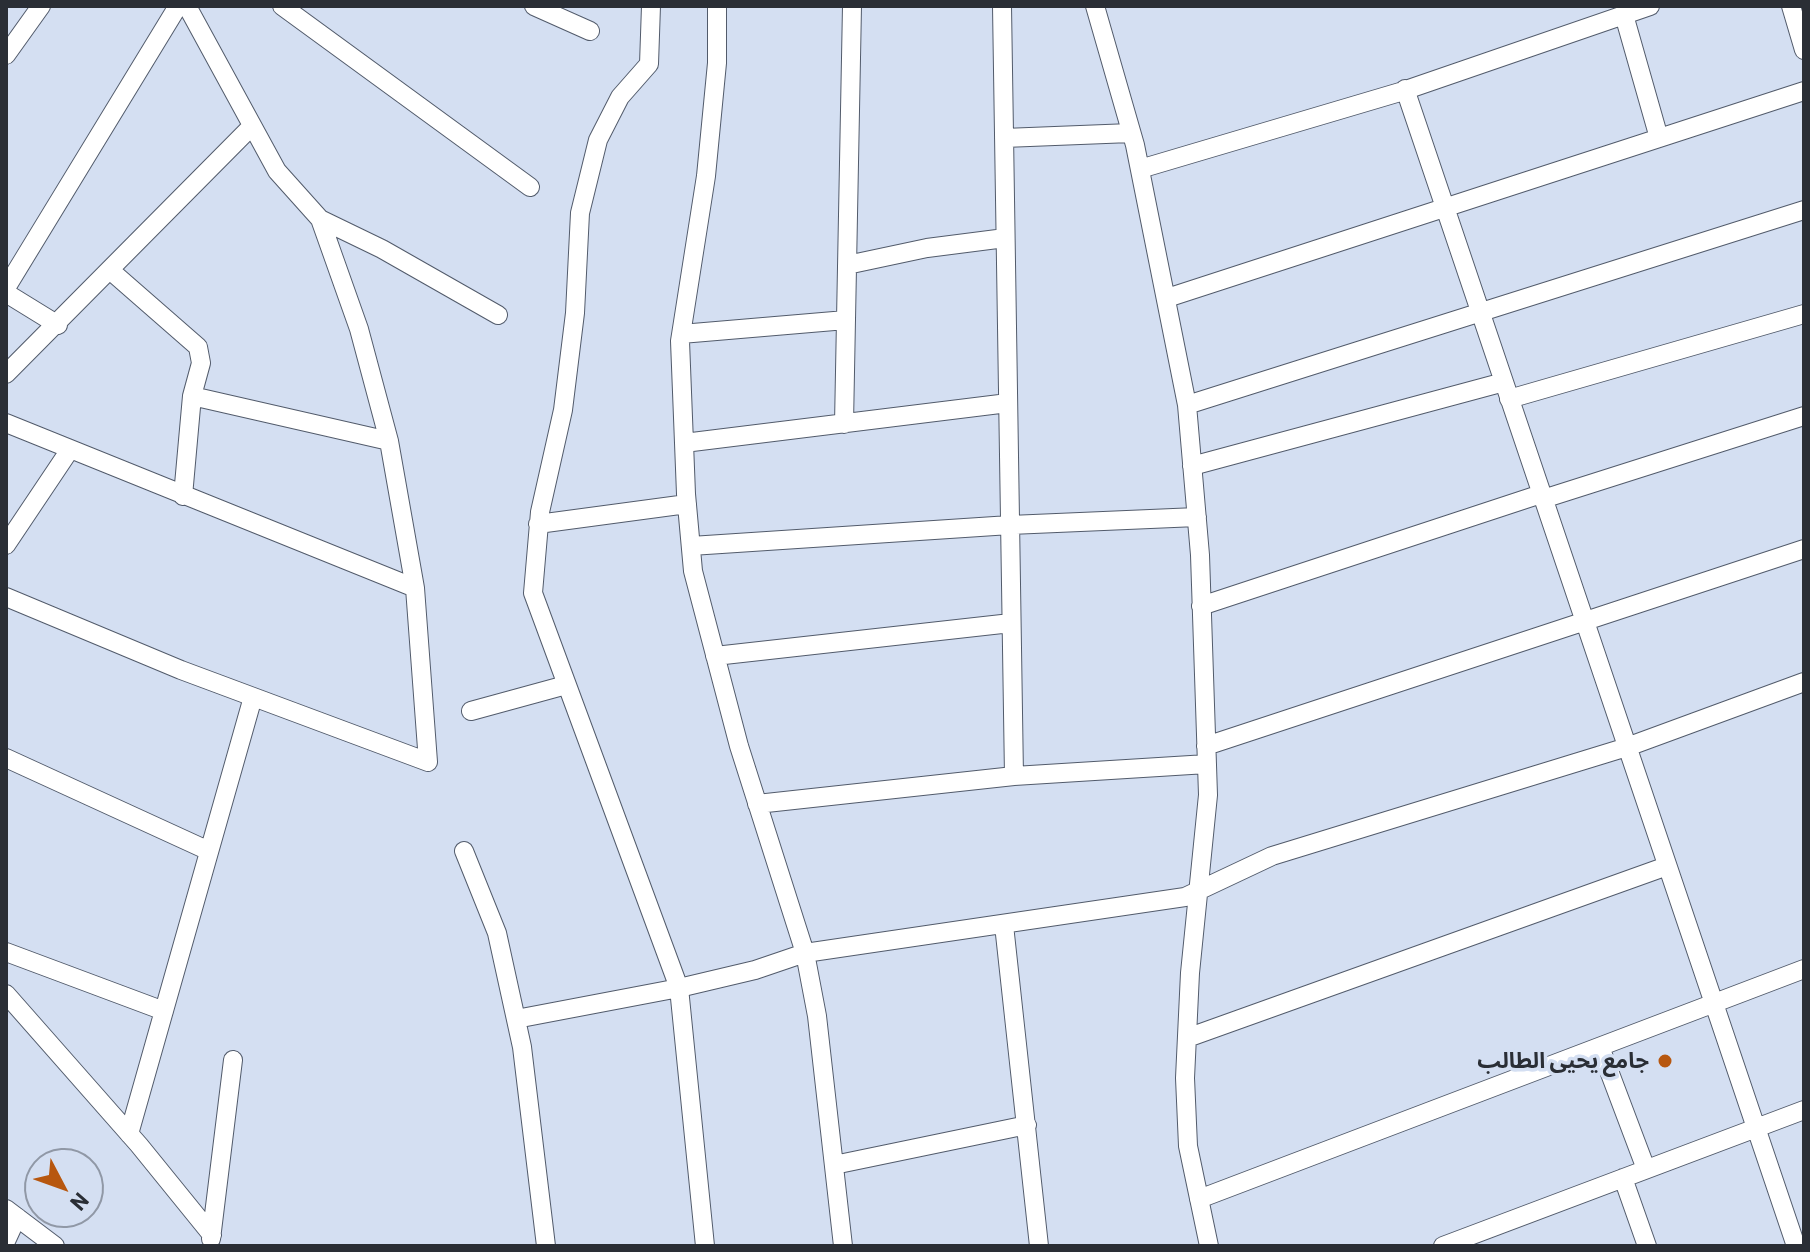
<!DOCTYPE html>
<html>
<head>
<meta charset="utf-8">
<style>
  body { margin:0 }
  #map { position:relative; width:1810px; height:1252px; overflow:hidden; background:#d4dff2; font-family:Barlow,sans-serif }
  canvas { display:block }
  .frame { position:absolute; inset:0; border:8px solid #2a2e35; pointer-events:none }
  .north { position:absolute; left:24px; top:1148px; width:80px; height:80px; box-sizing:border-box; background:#d4dff2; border:2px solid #9098a6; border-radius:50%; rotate:131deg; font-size:22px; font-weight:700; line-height:32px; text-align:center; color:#2a2e35 }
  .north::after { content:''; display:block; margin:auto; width:28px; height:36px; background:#b7570f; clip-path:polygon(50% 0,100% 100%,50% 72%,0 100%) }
</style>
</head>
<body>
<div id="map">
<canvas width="1810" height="1252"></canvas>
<div class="frame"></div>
<div class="north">N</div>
</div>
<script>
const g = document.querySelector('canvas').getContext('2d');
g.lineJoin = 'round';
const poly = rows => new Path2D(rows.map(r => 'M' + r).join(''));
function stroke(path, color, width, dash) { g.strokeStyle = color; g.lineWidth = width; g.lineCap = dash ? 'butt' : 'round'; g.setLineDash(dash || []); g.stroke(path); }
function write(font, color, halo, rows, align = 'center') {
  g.font = font + ' Barlow,"Noto Sans Arabic",sans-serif'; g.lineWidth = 7; g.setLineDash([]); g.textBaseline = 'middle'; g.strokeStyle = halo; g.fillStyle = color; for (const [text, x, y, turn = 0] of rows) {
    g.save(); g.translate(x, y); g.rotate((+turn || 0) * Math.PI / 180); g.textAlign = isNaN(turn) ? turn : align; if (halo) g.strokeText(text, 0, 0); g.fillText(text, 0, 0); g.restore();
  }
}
const minor = poly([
  [282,6,530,187],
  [534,6,590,31],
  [651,6,649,64,620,97,598,140,580,213,575,313,563,410,540,512,533,593,679,988,705,1246],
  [717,6,717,63,706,176,680,341,686,494,693,571,739,746,805,953,817,1016,843,1246],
  [1002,6,1014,776],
  [1095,6,1135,145,1187,405,1200,555,1208,795,1190,973,1185,1078,1188,1146,1209,1246],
  [1791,6,1804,50],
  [1624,15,1659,138],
  [6,55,41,6],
  [1405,89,1796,1246],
  [1004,138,1131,133],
  [1140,169,1400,92,1650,6],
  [320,219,382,249,498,315],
  [847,265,927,248,1005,238],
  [111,271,198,347,201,363,192,396,183,496],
  [6,288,178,6],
  [6,293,58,325],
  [1167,298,1804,91],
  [681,334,846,320],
  [6,374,252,126],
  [192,396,389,441],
  [1509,399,1804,314],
  [1187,405,1804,210],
  [6,423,415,588],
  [844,424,852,6],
  [684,443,1008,403],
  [1192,466,1504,382],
  [1543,499,1804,416],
  [538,524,687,504],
  [6,545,69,451],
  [691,546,1010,525,1197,517],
  [6,597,181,670,428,762,415,588,389,441,359,329,320,219,277,171,187,6],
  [1201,606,1541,494],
  [715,656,1011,623],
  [471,711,566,685],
  [1206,746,1804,549],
  [6,758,209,851],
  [757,804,1014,776,1207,764],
  [464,851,497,933,522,1047,546,1246],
  [1004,925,1039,1246],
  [6,952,164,1011],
  [6,994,139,1145,212,1235],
  [516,1019,679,988,755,970,805,953,1185,897,1272,856,1627,747,1804,682],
  [1187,1038,1667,866],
  [1600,1047,1646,1169],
  [129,1134,253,697],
  [834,1165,1027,1125],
  [1623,1178,1647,1246],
  [1199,1199,1804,969],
  [6,1209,55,1246],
  [211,1239,233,1060],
  [6,1241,17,1217],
  [1443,1246,1804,1110]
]);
stroke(minor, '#525b6b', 20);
stroke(minor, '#fff', 18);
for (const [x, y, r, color] of [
  [1665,1061,8,"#b7570f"]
]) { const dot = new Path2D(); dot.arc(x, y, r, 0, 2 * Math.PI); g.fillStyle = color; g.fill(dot); stroke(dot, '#d4dff2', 3); }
write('bold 22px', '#2a2e35', '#d4dff2', [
  ["جامع يحيى الطالب",1649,1061]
], 'right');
</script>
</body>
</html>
